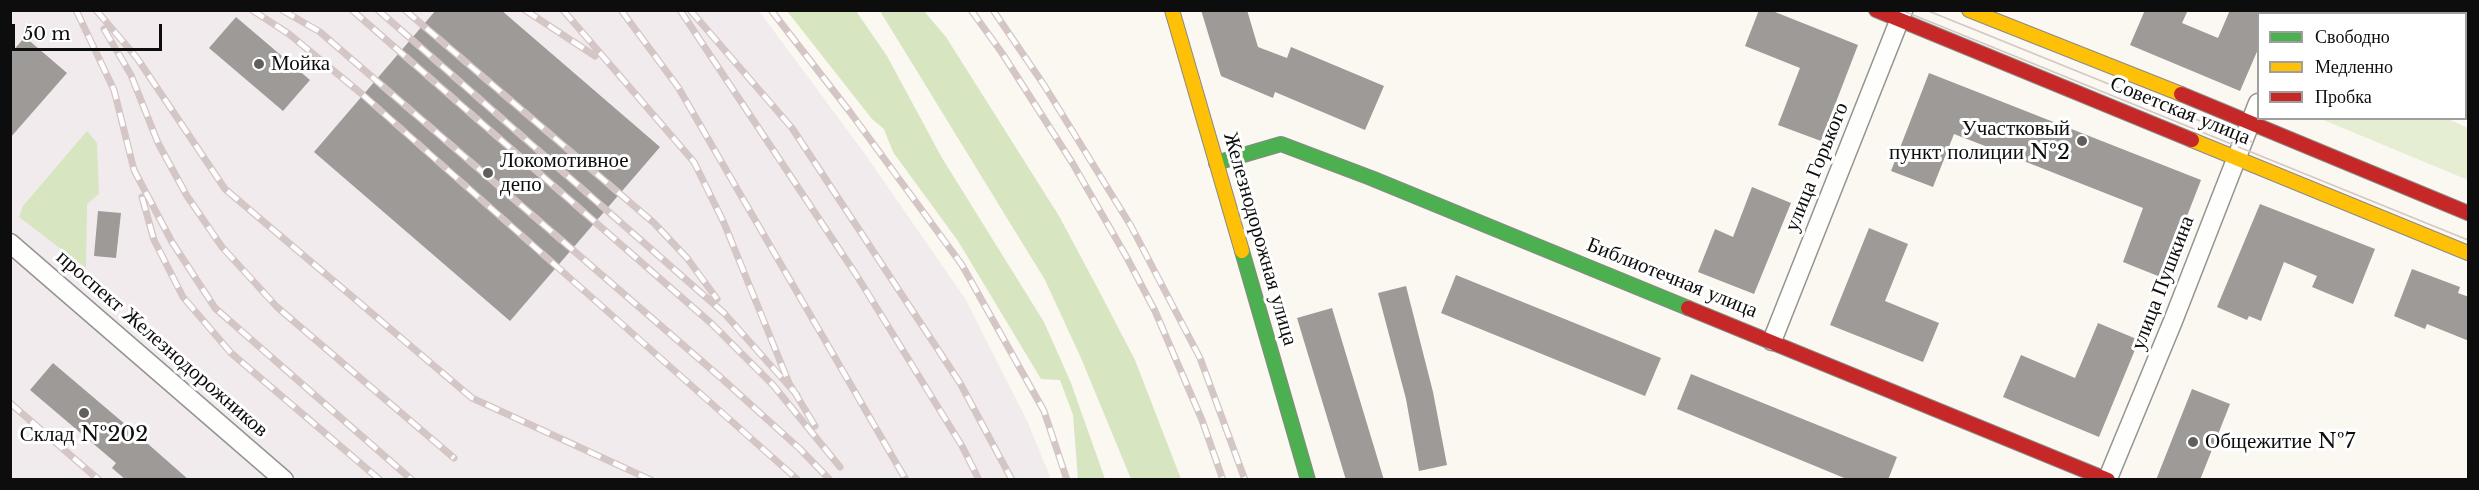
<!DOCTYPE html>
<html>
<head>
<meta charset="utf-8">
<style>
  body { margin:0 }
  #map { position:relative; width:2479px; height:490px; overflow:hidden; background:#faf8f1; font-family:"Libre Baskerville",serif }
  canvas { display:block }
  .frame { position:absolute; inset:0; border:12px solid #0d0d0d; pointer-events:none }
  .legend { position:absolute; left:2257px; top:12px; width:210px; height:108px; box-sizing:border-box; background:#fff; border:2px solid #9e9e9e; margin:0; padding:8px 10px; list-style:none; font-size:18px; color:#0d0d0d }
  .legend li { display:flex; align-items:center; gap:12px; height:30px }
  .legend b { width:30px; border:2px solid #9e9e9e }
  .scale { position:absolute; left:12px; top:24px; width:150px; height:27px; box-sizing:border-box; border:3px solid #0d0d0d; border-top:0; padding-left:8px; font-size:18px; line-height:21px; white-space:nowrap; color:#0d0d0d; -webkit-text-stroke:4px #fff; paint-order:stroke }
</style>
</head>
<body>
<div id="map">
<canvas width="2479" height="490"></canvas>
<div class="frame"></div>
<ul class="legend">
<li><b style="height:8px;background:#4caf50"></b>Свободно</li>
<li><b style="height:8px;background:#ffc107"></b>Медленно</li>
<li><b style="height:8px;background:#c62828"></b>Пробка</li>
</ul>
<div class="scale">50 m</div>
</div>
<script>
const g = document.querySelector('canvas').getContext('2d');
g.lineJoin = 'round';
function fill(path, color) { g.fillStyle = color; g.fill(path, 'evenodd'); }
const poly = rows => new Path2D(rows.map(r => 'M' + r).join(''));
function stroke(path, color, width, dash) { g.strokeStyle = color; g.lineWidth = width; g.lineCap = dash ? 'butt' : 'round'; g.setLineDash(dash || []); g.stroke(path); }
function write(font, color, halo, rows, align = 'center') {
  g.font = font + ' "Libre Baskerville",serif'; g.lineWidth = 6; g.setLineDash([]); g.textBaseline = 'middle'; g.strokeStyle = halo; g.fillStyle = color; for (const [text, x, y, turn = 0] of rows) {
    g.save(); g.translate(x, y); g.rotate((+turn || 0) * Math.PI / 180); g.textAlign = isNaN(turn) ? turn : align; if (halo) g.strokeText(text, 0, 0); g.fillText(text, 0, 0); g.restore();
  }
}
fill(poly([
  [10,11,759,11,865,154,966,300,1028,423,1051,479,11,479]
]), '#f1ebee');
fill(poly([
  [2321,119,2448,119,2468,128,2468,180]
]), '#e5eed2');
fill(poly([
  [787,11,856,11,887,56,942,158,1044,322,1071,383,1105,479,1078,479,1073,415,1060,380,1041,379,958,241,893,152,884,129,872,119],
  [880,11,924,11,946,37,1059,216,1098,289,1135,360,1181,479,1131,479,1081,358,1045,280],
  [87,131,97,143,99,194,87,204,86,268,19,217,23,206]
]), '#d7e5c1');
fill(poly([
  [436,10,501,10,660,147,510,321,314,152],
  [1201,10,1247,10,1258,47,1287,58,1291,47,1384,86,1365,130,1275,92,1273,98,1221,76],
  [1759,10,1770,10,1858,45,1821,141,1778,125,1800,68,1745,46],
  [2145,10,2188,10,2182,23,2218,38,2230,10,2259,10,2259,47,2240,91,2130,45],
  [236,17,310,80,283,111,209,48],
  [25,37,67,73,10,138,10,54],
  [1929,73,2201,180,2163,278,2123,262,2143,208,2011,156,1954,134,1933,187,1891,171],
  [1752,187,1791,203,1754,294,1698,272,1715,229,1733,237],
  [2260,204,2375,249,2353,304,2312,287,2317,276,2284,262,2261,321,2249,316,2247,320,2217,307],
  [98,211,121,213,116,258,94,256],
  [1869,228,1908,244,1885,301,1939,323,1923,362,1830,325],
  [2412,269,2460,287,2458,293,2469,297,2469,341,2427,324,2425,329,2394,316],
  [1456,275,1661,358,1645,396,1441,313],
  [1406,286,1433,392,1447,465,1419,471,1406,399,1378,293],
  [1332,308,1384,480,1346,480,1297,318],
  [2098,323,2139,340,2099,437,2003,397,2021,355,2075,378],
  [53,363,139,436,189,480,126,480,112,468,116,463,30,390],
  [1691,374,1897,457,1888,480,1849,480,1677,409],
  [2192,389,2230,404,2200,480,2156,480]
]), '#9d9a97');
const street = poly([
  [2295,14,2296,10],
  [10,243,284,480],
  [1772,341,1903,11],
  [2108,478,2173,321,2258,103]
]);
const fast = poly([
  [1216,163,1281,144,1371,178,1688,308],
  [1242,251,1308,480]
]);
const slow = poly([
  [1172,10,1242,251],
  [1969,10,2181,94],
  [2192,140,2468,253]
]);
const jam = poly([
  [1876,10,2192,140],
  [2181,94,2468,213],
  [1688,308,2108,480]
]);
stroke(street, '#949390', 21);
stroke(fast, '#8a8986', 16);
stroke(slow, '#8a8986', 16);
stroke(jam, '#8a8986', 16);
stroke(street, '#fefefd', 18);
stroke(fast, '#4caf50', 14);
stroke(slow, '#ffc107', 14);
stroke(jam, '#c62828', 14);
stroke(poly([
  [1901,10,2468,240],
  [1926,10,2252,142]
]), '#d5c6c6', 1.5);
const rail = poly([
  [76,10,114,90,134,170,172,242,215,308,412,480],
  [96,10,137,58,225,189,472,398,651,480],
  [252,10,289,34,363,95,798,480],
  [282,10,320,32,719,376,800,449,830,480],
  [352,10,712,324,773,385,840,467],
  [378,10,724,313,797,395],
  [405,10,654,223,687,258,717,299],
  [525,10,595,56],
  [563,10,694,162,724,223,789,383,815,426],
  [621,10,678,87,906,480],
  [680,10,857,276,962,446,979,480],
  [690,10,792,128,960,383,1012,480],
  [771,10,850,112,962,265,1044,411,1067,480],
  [971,10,1002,53,1073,164,1126,256,1155,311,1202,420,1223,480],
  [993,10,1044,85,1131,226,1200,358,1245,480],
  [104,29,131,75,158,143,187,196,222,247,277,307,454,458],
  [142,197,154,240,183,297,231,353,380,480],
  [10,403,99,480]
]);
stroke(rail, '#d5c6c6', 7);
stroke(rail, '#fff', 4.5, [14]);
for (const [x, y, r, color] of [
  [259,64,6,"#605f5d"],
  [2082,141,6,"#605f5d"],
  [488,173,6,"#605f5d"],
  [84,413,6,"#605f5d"],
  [2193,442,6,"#605f5d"]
]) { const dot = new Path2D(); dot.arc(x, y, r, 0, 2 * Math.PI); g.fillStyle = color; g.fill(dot); stroke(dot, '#fff', 2); }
write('21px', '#0d0d0d', '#fff', [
  ["Мойка",271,64],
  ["Участковый",2070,129,"right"],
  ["пункт полиции №2",2070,153,"right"],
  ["Локомотивное",500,161],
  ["депо",500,185],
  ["Склад №202",84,435,"center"],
  ["Общежитие №7",2205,442]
], 'left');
write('21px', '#0d0d0d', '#fff', [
  ["Советская улица",2180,111,22],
  ["улица Горького",1817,167,-68],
  ["Железнодорожная улица",1260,239,74],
  ["Библиотечная улица",1672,278,22],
  ["улица Пушкина",2163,283,-69],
  ["проспект Железнодорожников",162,344,41]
]);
</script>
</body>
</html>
